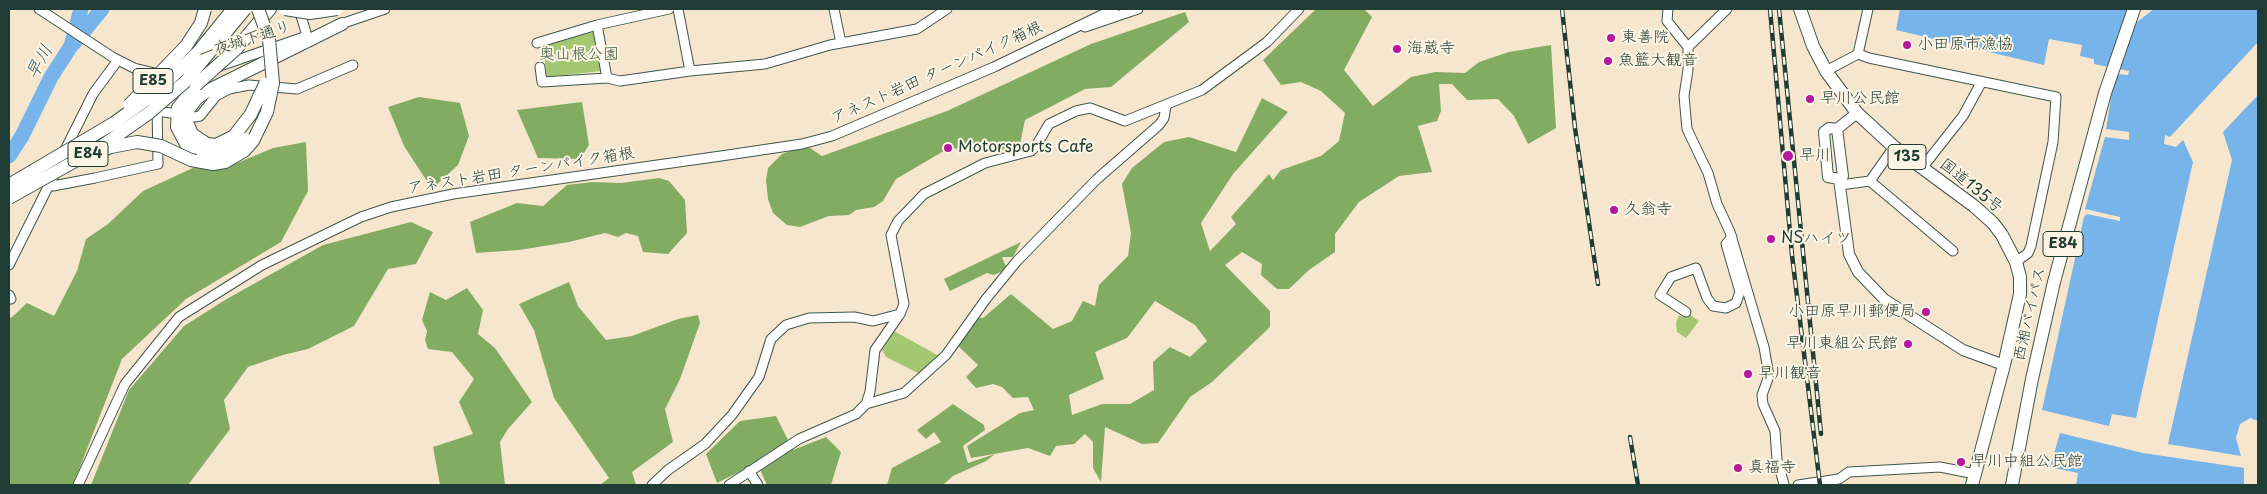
<!DOCTYPE html>
<html>
<head>
<meta charset="utf-8">
<style>
  body { margin:0 }
  #map { position:relative; width:2267px; height:494px; overflow:hidden; background:#f7e6ce; font-family:"Playpen Sans",sans-serif }
  canvas { display:block }
  .frame { position:absolute; inset:0; border:10px solid #1f3d34; pointer-events:none }
</style>
</head>
<body>
<div id="map">
<canvas width="2267" height="494"></canvas>
<div class="frame"></div>
</div>
<script>
const g = document.querySelector('canvas').getContext('2d');
g.lineJoin = 'round';
function fill(path, color) { g.fillStyle = color; g.fill(path, 'evenodd'); }
const poly = rows => new Path2D(rows.map(r => 'M' + r).join(''));
function stroke(path, color, width, dash) { g.strokeStyle = color; g.lineWidth = width; g.lineCap = dash ? 'butt' : 'round'; g.setLineDash(dash || []); g.stroke(path); }
function write(font, color, halo, rows, align = 'center') {
  g.font = font + ' "Playpen Sans","Klee One",sans-serif'; g.lineWidth = 4; g.setLineDash([]); g.textBaseline = 'middle'; g.strokeStyle = halo; g.fillStyle = color; for (const [text, x, y, turn = 0] of rows) {
    g.save(); g.translate(x, y); g.rotate((+turn || 0) * Math.PI / 180); g.textAlign = isNaN(turn) ? turn : align; if (halo) g.strokeText(text, 0, 0); g.fillText(text, 0, 0); g.restore();
  }
}
fill(poly([
  [593,32,601,71,547,77,543,46],
  [1686,312,1699,321,1686,338,1677,332,1676,323,1679,315,1683,317],
  [894,331,939,356,920,374,886,357,882,350]
]), '#a4c771');
fill(poly([
  [1316,9,1364,9,1372,17,1344,70,1373,106,1411,77,1435,72,1465,73,1479,62,1509,52,1551,45,1556,128,1528,144,1514,116,1498,99,1467,100,1452,84,1439,84,1441,111,1437,121,1418,126,1432,172,1399,176,1359,202,1335,234,1335,252,1309,270,1289,289,1277,289,1261,275,1262,264,1242,252,1225,265,1270,311,1270,327,1212,382,1190,397,1158,443,1142,444,1105,427,1101,482,1093,468,1093,442,1085,434,1074,444,1056,446,1050,456,1028,448,971,458,967,446,1020,413,1034,410,1028,397,1013,398,1002,387,993,384,976,388,966,377,978,365,954,342,973,317,983,318,1011,294,1053,329,1072,321,1083,301,1095,306,1099,285,1128,256,1131,233,1122,184,1132,168,1164,142,1189,137,1236,152,1262,98,1288,112,1233,174,1201,223,1210,251,1236,224,1231,217,1269,174,1273,180,1281,170,1321,156,1339,141,1345,113,1321,91,1301,82,1281,85,1263,60],
  [1155,301,1195,325,1207,341,1190,357,1170,347,1153,362,1154,390,1130,404,1102,404,1072,415,1069,395,1104,379,1095,352,1127,338],
  [1185,12,1189,22,1111,87,1085,89,1025,120,1019,149,990,151,949,148,896,179,883,201,874,207,856,210,849,215,829,216,800,227,787,225,773,213,768,199,766,180,768,168,782,154,799,148,810,148,822,156,947,111,1091,44],
  [419,97,460,103,469,136,458,165,432,189,404,146,388,107],
  [582,102,589,145,580,159,538,158,517,110],
  [306,142,308,191,281,242,186,299,122,359,73,485,9,485,9,316,11,318,27,303,54,316,77,271,86,239,108,224,143,191,195,167,213,169,230,166,273,148],
  [659,178,669,181,685,200,687,233,668,254,643,252,638,236,626,233,618,237,605,233,569,242,519,250,476,253,470,222,517,203,543,206,567,185,593,182,621,183],
  [411,222,433,232,416,264,388,269,354,326,308,349,283,355,248,367,224,400,230,429,188,485,91,485,129,390,184,326,225,300,323,245],
  [1021,242,1013,257,1002,257,1007,269,994,275,987,273,950,291,944,279],
  [569,282,578,306,606,340,632,336,678,319,698,315,700,323,680,379,665,409,673,442,632,472,636,485,600,485,609,478,554,398,534,330,519,304],
  [467,288,483,310,478,334,495,348,532,402,508,429,500,442,505,485,440,485,433,447,473,434,459,402,474,379,452,352,428,349,425,340,427,331,422,320,430,292,446,300],
  [953,404,984,425,985,430,963,446,968,463,995,454,986,461,953,476,943,485,887,485,892,468,941,442,934,432,926,439,917,430],
  [776,416,793,450,826,437,841,452,831,485,767,485,757,463,717,483,706,454,740,421]
]), '#83ac63');
fill(poly([
  [1900,9,2127,9,2137,22,2154,9,2258,9,2258,42,2170,137,2165,135,2164,144,2176,147,2183,140,2193,162,2136,418,2112,414,2109,426,2042,410,2084,217,2087,214,2120,221,2120,217,2085,209,2105,137,2129,140,2129,132,2106,129,2115,74,2128,75,2129,71,2094,64,2094,59,2080,56,2082,45,2049,39,2044,65,1896,30],
  [2258,95,2258,421,2250,418,2240,424,2236,438,2241,456,2168,444,2232,160,2223,132],
  [2060,433,2143,453,2244,468,2244,485,2076,485,2078,473,2050,467]
]), '#76b4e9');
stroke(poly([
  [74,43,102,9],
  [9,156,22,136,51,77,71,46,81,9]
]), '#76b4e9', 15);
const minor = poly([
  [39,9,114,58,134,68,163,75],
  [299,9,307,36],
  [678,9,690,71],
  [834,9,841,43],
  [1668,9,1667,21,1688,47,1688,70,1684,96,1687,129,1708,173,1717,204,1730,232,1764,347,1769,376,1762,395,1763,404,1775,431,1777,460,1784,484],
  [338,25,385,9],
  [597,25,607,78],
  [1085,27,1138,9],
  [537,43,597,25,669,9],
  [1688,47,1727,9],
  [1858,54,1869,58,2056,97,2053,142,2031,246,2028,253,2016,262],
  [220,66,304,37],
  [540,67,542,82,607,78,620,81,690,71,765,64,830,45,917,29,947,9],
  [1826,71,1858,54,1868,9],
  [156,111,171,113],
  [195,117,200,116,216,96,229,89,249,85,297,89,353,65],
  [1894,147,1870,181,1953,251],
  [64,152,93,94,118,60],
  [1922,168,1963,116,1981,83],
  [50,184,53,186,95,178,158,164,157,104],
  [1840,185,1870,181],
  [9,265,56,171],
  [9,295,11,299],
  [1686,312,1660,295,1671,277,1696,268,1707,298,1713,306,1726,308,1736,303,1740,292,1726,244,1732,237],
  [866,404,904,393,946,355,986,299,1017,261,1097,179,1159,125,1164,118,1166,106],
  [749,471,758,485],
  [78,485,125,384,179,317,262,265,361,217,391,207,453,194,721,156,802,144,832,136,994,67,1114,9],
  [652,485,668,470,705,444,732,415,759,377,771,339,786,325,809,318,854,317,873,321,900,314],
  [729,485,799,439,856,414,866,404,870,392,875,350,900,314,904,304,891,235,898,221,924,194,985,163,1031,151,1036,146,1049,124,1076,111,1090,108,1125,121,1202,90,1267,42,1299,9],
  [1798,485,1839,479,1849,472,1940,467,1975,474]
]);
const major = poly([
  [1837,129,1843,176,1839,179,1849,254,1858,272,1884,299,1963,350,2004,365],
  [1839,179,1828,177,1824,132,1829,128,1837,129,1857,113]
]);
const highway = poly([
  [1800,9,1813,46,1826,71,1857,113,1894,147,1974,206,1993,223,2002,235,2016,262,2020,277,2020,294,2004,365,1972,485],
  [236,49,270,9],
  [196,85,178,108,177,127,186,144,203,154],
  [207,144,192,134,187,122,189,109,197,98,209,90,342,24],
  [2012,485,2032,379,2054,282,2105,93,2134,9]
]);
stroke(minor, '#3f564b', 11);
stroke(major, '#3f564b', 12);
stroke(highway, '#3f564b', 14);
stroke(minor, '#fff', 9);
stroke(major, '#fff', 10);
stroke(highway, '#fff', 12);
const rail = poly([
  [1562,9,1575,128,1598,284],
  [1770,9,1792,255,1820,485],
  [1779,9,1821,434],
  [1630,437,1638,485]
]);
stroke(rail, '#1f3d34', 4.5);
stroke(rail, '#fcf5e5', 2.5, [8]);
const highwayBridge = poly([
  [285,9,310,13,337,9],
  [196,85,236,49],
  [129,105,186,46,201,23,205,9],
  [207,144,216,145,234,136,251,114,265,84],
  [102,146,149,113,185,82,245,9],
  [203,154,219,155,237,146,245,139],
  [78,160,111,147,137,142,161,146,191,160,213,164,225,162,244,151,253,141,267,112,273,83,269,39,258,9],
  [9,185,114,123,154,94,198,52,233,9],
  [9,198,84,156]
]);
stroke(highwayBridge, '#3f564b', 14, []);
stroke(highwayBridge, '#fff', 12);
for (const [x, y, r, color] of [
  [1611,38,5,"#b5179e"],
  [1907,45,5,"#b5179e"],
  [1397,49,5,"#b5179e"],
  [1608,61,5,"#b5179e"],
  [1810,99,5,"#b5179e"],
  [948,148,5,"#b5179e"],
  [1788,156,6,"#b5179e"],
  [1614,210,5,"#b5179e"],
  [1771,239,5,"#b5179e"],
  [1926,312,5,"#b5179e"],
  [1908,344,5,"#b5179e"],
  [1748,374,5,"#b5179e"],
  [1961,462,5,"#b5179e"],
  [1738,468,5,"#b5179e"]
]) { const dot = new Path2D(); dot.arc(x, y, r, 0, 2 * Math.PI); g.fillStyle = color; g.fill(dot); stroke(dot, '#fcf5e5', 2); }
for (const [x, y, w] of [
  [153,81,40],
  [88,154,40],
  [1907,157,38],
  [2063,244,40]
]) { const box = new Path2D(); box.roundRect(x - w / 2, y - 12.5, w, 25, 4); g.fillStyle = '#fcf5e5'; g.fill(box); stroke(box, '#1f3d34', 1); }
write('bold 15px', '#1f3d34', null, [
  ["E85",153,81],
  ["E84",88,154],
  ["135",1907,157],
  ["E84",2063,244]
]);
write('16px', '#1f3d34', '#fcf5e5', [
  ["東善院",1621,38],
  ["小田原市漁協",1917,45],
  ["海蔵寺",1407,49],
  ["魚籃大観音",1618,61],
  ["早川公民館",1820,99],
  ["Motorsports Cafe",958,148],
  ["早川",1799,156],
  ["久翁寺",1624,210],
  ["NSハイツ",1781,239],
  ["小田原早川郵便局",1916,312,"right"],
  ["早川東組公民館",1898,344,"right"],
  ["早川観音",1758,374],
  ["早川中組公民館",1971,462],
  ["真福寺",1748,468]
], 'left');
write('16px', '#1f3d34', '#fcf5e5', [
  ["一夜城下通り",245,41,-18],
  ["アネスト岩田 ターンパイク箱根",937,73,-24],
  ["アネスト岩田 ターンパイク箱根",521,171,-9],
  ["国道135号",1971,186,39],
  ["西湘バイパス",2030,314,-77]
]);
write('16px', '#406043', '#fcf5e5', [
  ["奥山根公園",579,55]
]);
write('italic 18px', '#355b61', '#fcf5e5', [
  ["早川",40,62,-61]
]);
</script>
</body>
</html>
